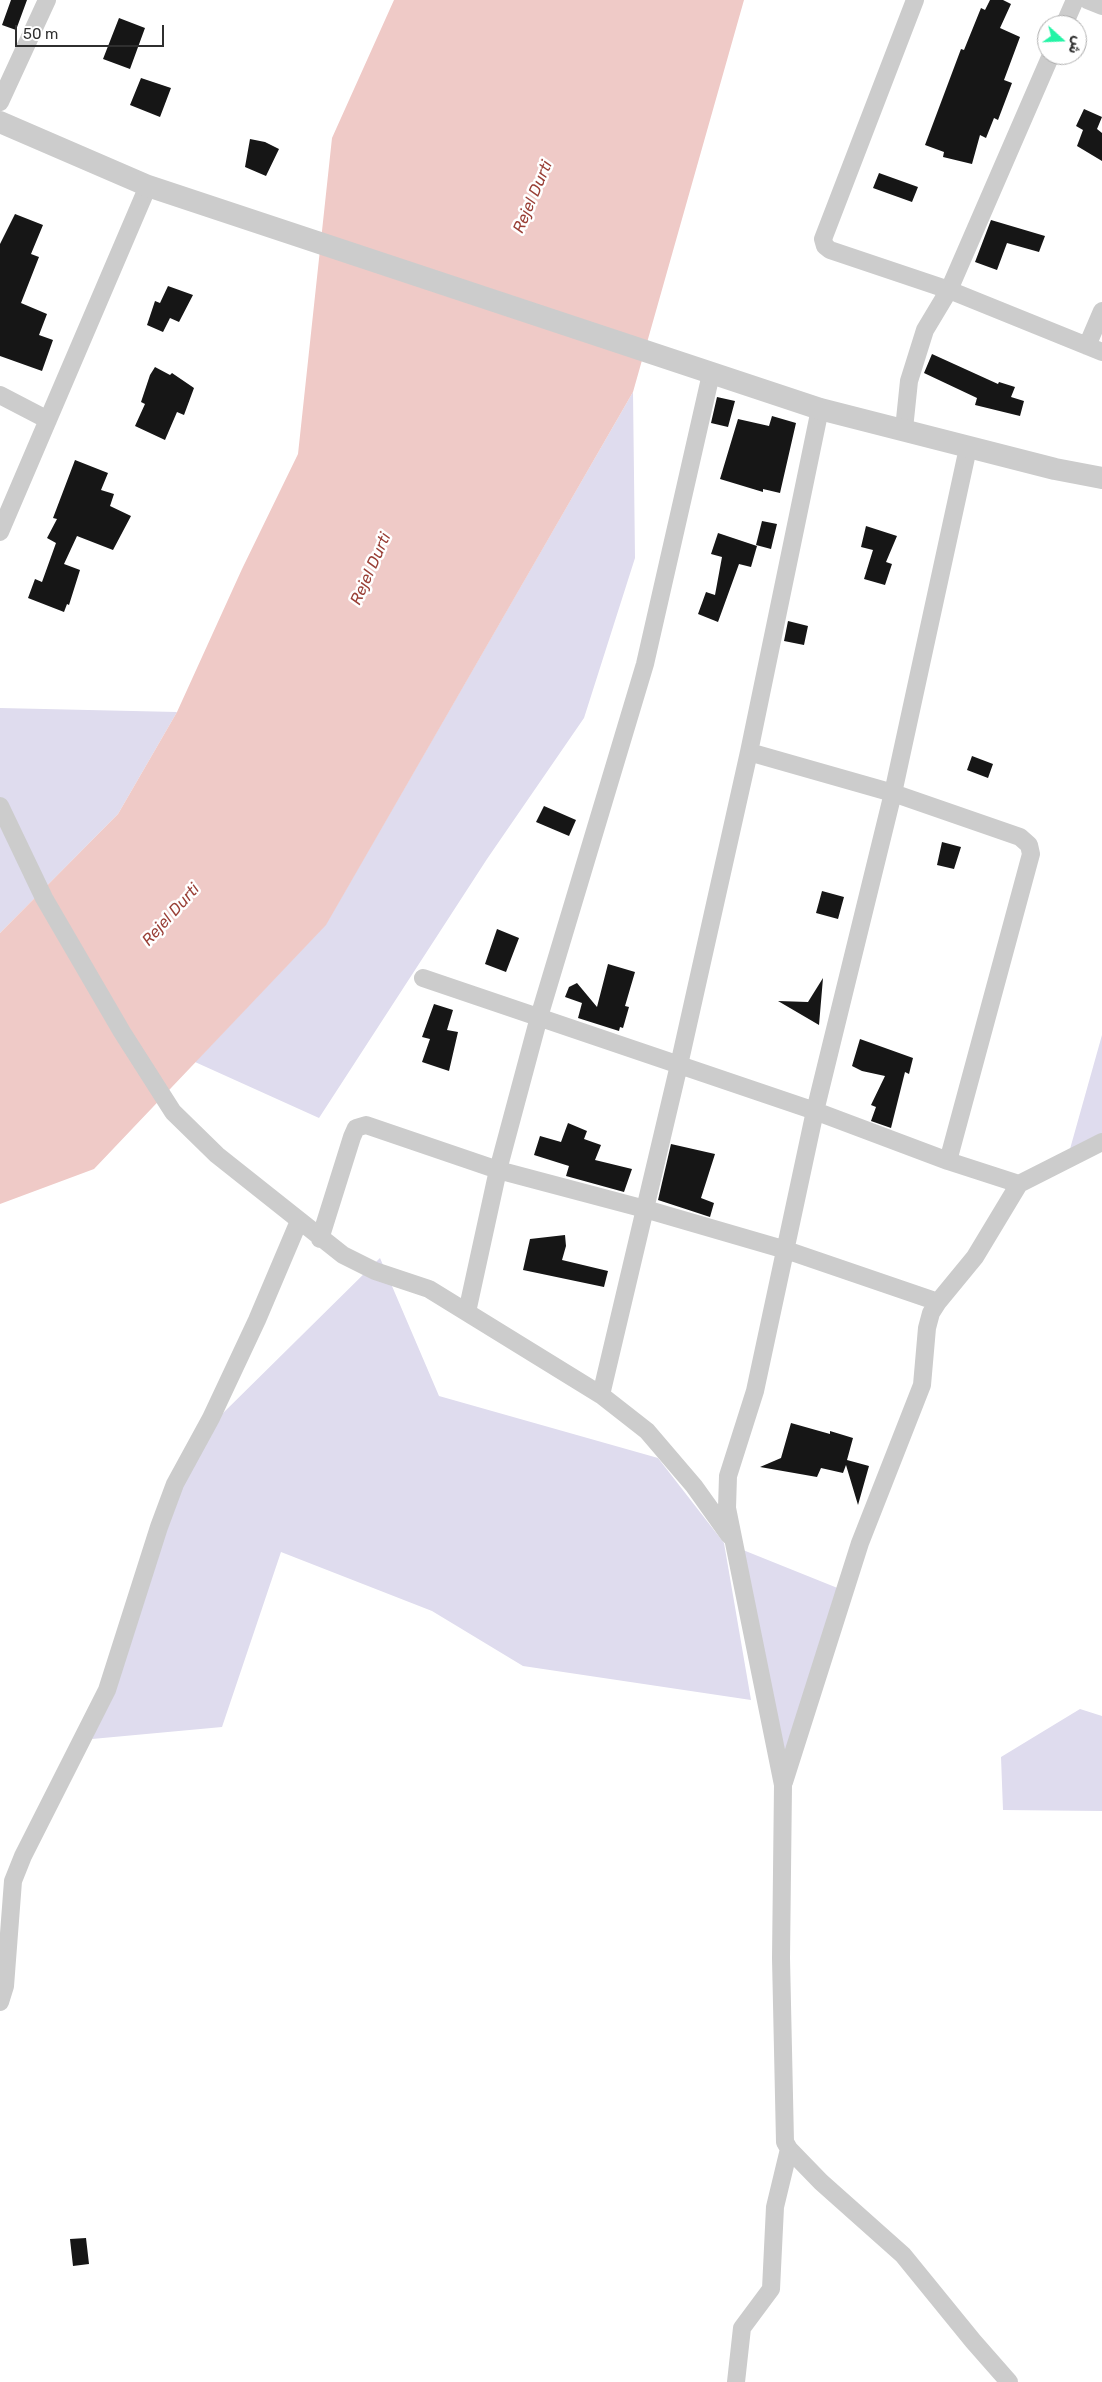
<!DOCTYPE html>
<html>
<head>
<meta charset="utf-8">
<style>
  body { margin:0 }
  #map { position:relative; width:1102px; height:2382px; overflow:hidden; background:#fff; font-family:Rubik,"Noto Sans Arabic",sans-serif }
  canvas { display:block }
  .north { position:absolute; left:1037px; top:15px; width:50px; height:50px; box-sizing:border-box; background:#fff; border:1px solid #acacac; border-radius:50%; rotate:110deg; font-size:14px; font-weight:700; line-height:20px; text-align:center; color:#2f2f2f }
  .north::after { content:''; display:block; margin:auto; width:18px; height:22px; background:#24f4a6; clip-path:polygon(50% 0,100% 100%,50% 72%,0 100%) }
  .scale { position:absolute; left:15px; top:25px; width:149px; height:22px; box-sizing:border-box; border:2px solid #2f2f2f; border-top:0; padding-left:6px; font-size:15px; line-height:18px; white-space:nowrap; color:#2f2f2f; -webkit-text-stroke:4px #fff; paint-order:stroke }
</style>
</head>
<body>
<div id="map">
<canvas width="1102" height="2382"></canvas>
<div class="north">ش</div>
<div class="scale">50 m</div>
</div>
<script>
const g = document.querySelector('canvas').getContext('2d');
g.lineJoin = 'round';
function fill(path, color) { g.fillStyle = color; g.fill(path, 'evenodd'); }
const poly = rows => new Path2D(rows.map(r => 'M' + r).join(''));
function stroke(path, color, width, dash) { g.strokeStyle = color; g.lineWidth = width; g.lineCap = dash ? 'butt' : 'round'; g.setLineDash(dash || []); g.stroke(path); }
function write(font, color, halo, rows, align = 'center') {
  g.font = font + ' Rubik,sans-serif'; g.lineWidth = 5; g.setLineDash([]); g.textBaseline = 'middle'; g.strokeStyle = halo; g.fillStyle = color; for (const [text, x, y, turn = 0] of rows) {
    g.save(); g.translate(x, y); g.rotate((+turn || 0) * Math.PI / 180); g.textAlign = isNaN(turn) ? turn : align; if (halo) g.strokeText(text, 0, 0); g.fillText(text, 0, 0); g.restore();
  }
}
fill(poly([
  [633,392,635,558,584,718,487,859,319,1118,195,1062,326,924],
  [0,708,177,712,118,814,0,933],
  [1102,1035,1102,1135,1070,1149],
  [380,1258,439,1396,658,1458,724,1543,751,1700,523,1666,432,1611,281,1552,222,1727,92,1739,118,1678,175,1502,218,1418],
  [743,1550,840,1589,785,1755],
  [1080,1709,1102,1716,1102,1811,1003,1810,1001,1757]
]), '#dfdcee');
fill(poly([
  [394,0,744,0,633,392,326,925,94,1169,0,1204,0,933,118,814,177,712,242,569,298,454,332,138]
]), '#efcac7');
fill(poly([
  [11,0,27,0,16,30,2,25],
  [990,0,1003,0,1011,4,1000,28,1020,37,1004,80,1012,83,998,120,994,118,986,138,980,135,972,164,943,157,944,152,925,145,961,49,964,50,981,8,985,10],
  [119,18,145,28,130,69,103,59],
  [141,78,171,88,160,117,130,105],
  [1084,109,1102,117,1097,129,1102,133,1102,161,1077,146,1083,130,1076,126],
  [250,139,265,142,279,149,266,176,245,167],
  [879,173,918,187,912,202,873,188],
  [15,214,43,225,31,254,39,257,21,303,47,314,39,335,53,340,42,371,0,356,0,244],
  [991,220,1045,236,1039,252,1007,243,997,270,975,262],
  [168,286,193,295,179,322,170,318,163,332,147,325,155,301,160,303],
  [932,354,998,384,999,382,1015,387,1011,397,1024,401,1020,416,975,405,977,398,924,373],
  [155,367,170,375,172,373,194,388,184,415,177,412,165,440,135,426,145,404,141,402,150,375],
  [717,397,735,401,728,427,711,423],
  [772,416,796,423,780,493,763,489,763,492,720,479,738,419,769,426],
  [75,460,108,473,101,490,114,494,110,506,131,516,113,550,77,536,64,564,80,570,69,605,67,604,64,612,28,598,35,579,42,582,56,543,47,538,57,519,53,518],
  [762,521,777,524,771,549,756,545],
  [866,526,897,536,886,562,892,564,885,585,864,579,873,550,861,547],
  [718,533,757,546,751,567,739,564,718,622,698,614,706,592,715,595,722,557,711,554],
  [788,621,808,626,804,645,784,641],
  [972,756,993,764,988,778,967,770],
  [544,806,576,820,569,836,536,822],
  [942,842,961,847,954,869,937,865],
  [822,891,844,897,838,919,816,913],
  [497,929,519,938,506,972,485,964],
  [608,964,635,972,625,1006,629,1007,623,1028,620,1027,619,1031,578,1018,582,1003,565,997,569,987,577,983,597,1007],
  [823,978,819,1025,778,1001,808,1002],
  [434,1004,453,1010,447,1030,458,1032,449,1071,422,1062,430,1039,422,1037],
  [860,1039,913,1058,909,1074,905,1072,891,1128,871,1121,876,1107,871,1105,885,1076,862,1071,852,1066],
  [568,1123,587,1131,584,1139,601,1145,595,1160,632,1169,624,1192,566,1176,569,1166,534,1155,540,1136,561,1142],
  [671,1144,715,1154,701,1198,714,1203,710,1217,658,1200],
  [565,1235,566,1246,562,1260,608,1271,604,1287,523,1270,530,1239],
  [791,1423,830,1434,830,1431,853,1438,847,1460,869,1466,858,1505,846,1465,843,1473,821,1468,817,1477,760,1467,781,1458],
  [86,2238,89,2264,73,2266,70,2239]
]), '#161616');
stroke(poly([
  [915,0,823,239,825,246,830,250,949,290,1102,352],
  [1087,0,1102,6],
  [1064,25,1075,0],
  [0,102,47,0],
  [1087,346,1102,311],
  [0,395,48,420],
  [904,429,909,381,925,330,949,290,1051,55],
  [968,448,893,793,815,1111,755,1391,728,1476,727,1508,783,1785,781,1958,785,2142,789,2149,821,2182,903,2255,973,2341,1009,2382],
  [0,532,148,186],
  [749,752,893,793,1020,837,1029,845,1031,854,948,1161],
  [0,806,44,898,122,1032,173,1112,217,1155,343,1255,375,1271,429,1289,601,1395,647,1431,694,1486,729,1535],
  [423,978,815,1111,948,1161,1019,1184],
  [320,1239,352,1137,356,1128,366,1125,498,1170,645,1209,786,1250,938,1302],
  [467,1312,498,1170,539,1017,645,664,711,374],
  [601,1395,679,1065,749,752,820,409],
  [784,1782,860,1543,922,1385,927,1328,931,1313,938,1302,975,1257,1019,1184,1102,1142],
  [0,2002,5,1986,13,1881,23,1856,107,1690,159,1527,175,1484,211,1418,257,1320,299,1221],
  [736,2382,742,2328,771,2289,775,2207,789,2149]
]), '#ccc', 18);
stroke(poly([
  [0,122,148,186,820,409,1055,469,1102,478]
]), '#ccc', 22);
write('italic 16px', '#993f36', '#fff', [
  ["Rejel Durti",533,197,-67],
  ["Rejel Durti",371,569,-66],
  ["Rejel Durti",171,915,-48]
]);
</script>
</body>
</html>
